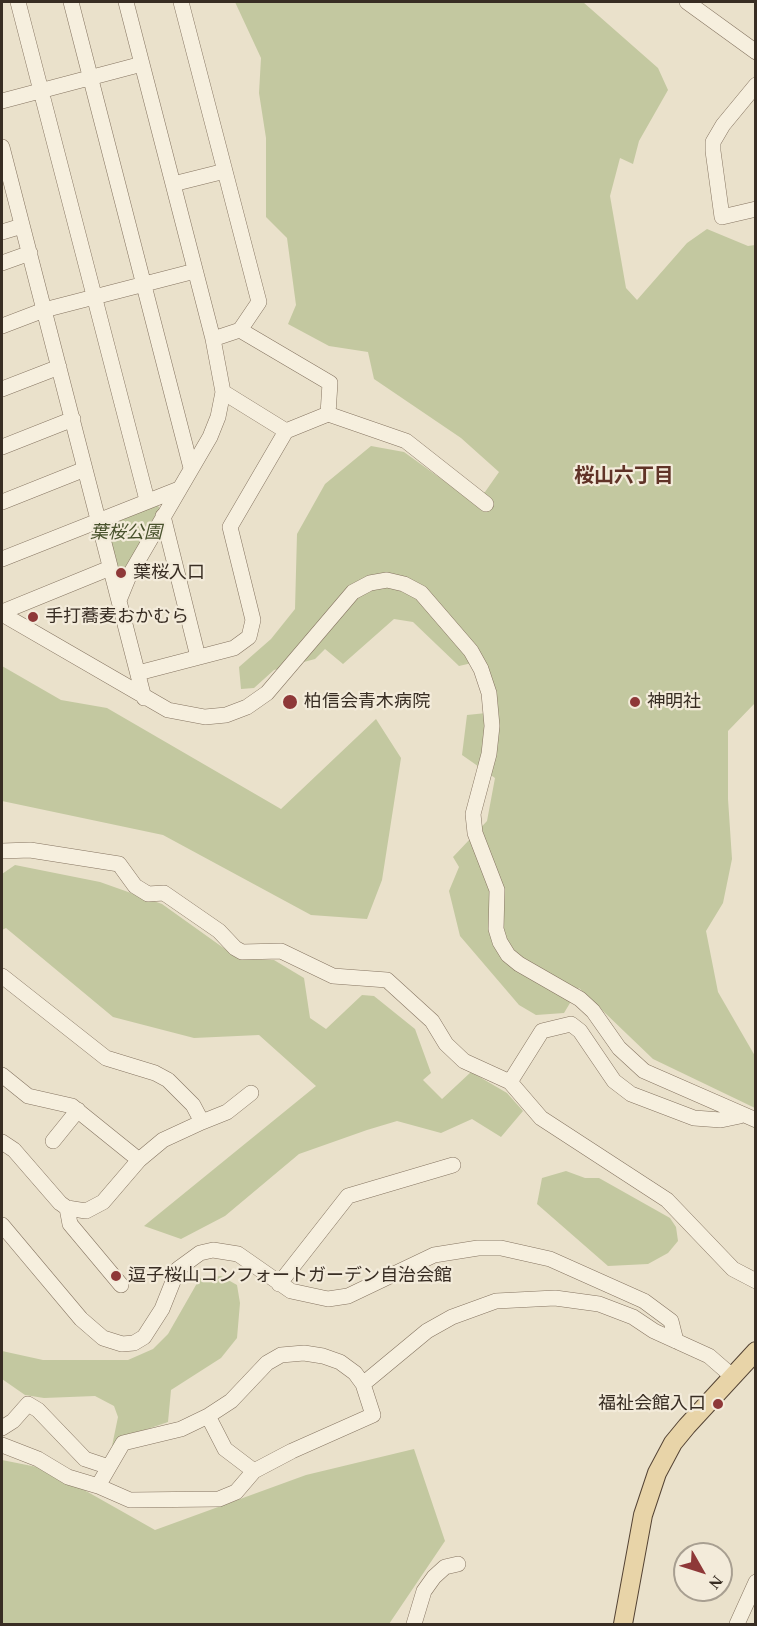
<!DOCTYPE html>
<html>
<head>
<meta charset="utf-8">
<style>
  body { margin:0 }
  #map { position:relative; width:757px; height:1626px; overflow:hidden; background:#eae1cb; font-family:"Times New Roman",serif }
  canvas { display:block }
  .frame { position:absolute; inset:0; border:3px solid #382d23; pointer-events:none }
  .north { position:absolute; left:673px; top:1542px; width:60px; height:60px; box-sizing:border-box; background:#f3ebda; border:2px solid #a89f91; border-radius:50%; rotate:129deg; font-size:16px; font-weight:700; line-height:24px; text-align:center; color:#382d23 }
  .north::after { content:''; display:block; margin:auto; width:21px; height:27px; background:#8e3838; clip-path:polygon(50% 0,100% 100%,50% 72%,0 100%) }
</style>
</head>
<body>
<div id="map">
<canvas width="757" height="1626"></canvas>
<div class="frame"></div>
<div class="north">N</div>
</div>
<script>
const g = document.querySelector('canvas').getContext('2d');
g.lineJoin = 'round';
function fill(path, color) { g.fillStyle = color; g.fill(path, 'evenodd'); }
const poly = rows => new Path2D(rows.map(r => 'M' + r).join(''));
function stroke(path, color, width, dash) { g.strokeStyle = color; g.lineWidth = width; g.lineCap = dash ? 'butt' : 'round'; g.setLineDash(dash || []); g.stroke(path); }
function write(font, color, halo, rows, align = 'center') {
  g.font = font + ' "Times New Roman","Noto Sans JP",serif'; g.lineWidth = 4.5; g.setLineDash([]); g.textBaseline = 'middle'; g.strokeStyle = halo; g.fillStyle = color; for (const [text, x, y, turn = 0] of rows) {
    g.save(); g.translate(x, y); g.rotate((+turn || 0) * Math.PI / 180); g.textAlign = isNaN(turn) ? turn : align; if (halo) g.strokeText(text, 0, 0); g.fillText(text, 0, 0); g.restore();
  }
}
fill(poly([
  [235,2,583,2,658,68,668,90,639,141,633,164,620,158,610,196,626,288,637,300,687,243,707,229,748,246,755,245,755,703,728,731,728,799,732,859,723,903,706,931,718,992,755,1056,755,1108,653,1059,579,988,564,1013,536,1015,519,1005,460,936,449,891,459,867,453,857,487,821,495,778,462,755,467,715,496,712,485,660,459,666,413,622,394,619,343,664,325,649,315,659,274,670,254,688,241,689,239,667,271,639,295,609,297,534,325,484,371,446,404,452,465,496,485,492,499,472,461,438,374,379,368,352,329,346,288,324,296,305,287,238,266,217,266,138,259,93,261,58],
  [157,504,160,509,125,573,117,569,105,527,110,518],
  [2,666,61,700,107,708,281,809,376,719,401,758,382,880,367,919,311,915,163,835,2,801],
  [15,865,100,882,162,904,239,959,274,960,304,978,310,1018,326,1029,362,995,374,996,415,1029,431,1073,423,1080,442,1099,471,1072,507,1093,523,1111,501,1137,472,1119,441,1133,397,1121,367,1130,299,1154,225,1216,181,1239,144,1226,316,1086,259,1035,194,1038,113,1017,6,928,2,930,2,874],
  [566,1171,585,1178,599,1178,670,1218,676,1227,678,1241,668,1253,648,1264,608,1266,537,1204,542,1178],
  [221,1276,237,1285,240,1303,237,1338,221,1358,171,1390,168,1422,133,1434,112,1446,118,1417,114,1406,95,1396,44,1398,25,1395,2,1379,2,1351,43,1360,128,1360,153,1349,168,1334,200,1278],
  [414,1449,445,1541,389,1624,2,1624,2,1460,47,1469,155,1530,306,1475]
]), '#c3c8a0');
const minor = poly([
  [18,2,147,500],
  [71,2,191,468],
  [181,2,259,302,240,330],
  [687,2,756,52],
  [756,85,723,125,713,142,713,151,722,217,756,209],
  [2,101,142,64],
  [2,147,144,698],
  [173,184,225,171],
  [2,232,22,226],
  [2,263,30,253],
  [2,326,44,310,195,271],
  [213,339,240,330,330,383,328,414,286,431,223,392],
  [2,389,59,367],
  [328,414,406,441,486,504],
  [2,447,73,419],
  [2,502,85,469],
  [163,516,198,657],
  [2,559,179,489],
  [120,598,129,576,210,437,218,417,223,392,213,339,126,2],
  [2,612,110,568],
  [2,614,168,710,205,717,226,715,247,707,267,693,353,592,370,583,387,580,404,584,421,593,471,651,481,669,489,693,492,726,489,754,473,814,475,833,497,890,496,929,500,942,508,955,519,964,580,999,593,1011,619,1048,644,1071,756,1120],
  [138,673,234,648,249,637,253,620,230,527,286,431],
  [2,851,30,850,119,864,135,886,148,894,164,893,219,931,235,948,242,952,281,951,333,976,387,980,432,1021,446,1044,464,1061,510,1082,541,1118,667,1200,733,1269,756,1281],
  [2,976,106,1058,155,1073,168,1080,193,1105,202,1122,227,1112,251,1093],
  [2,1075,28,1096,72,1106,139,1160],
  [510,1082,542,1031,571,1024,580,1031,614,1081,631,1094,694,1118,721,1120,740,1116],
  [53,1141,78,1110],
  [2,1142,14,1150,60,1203,67,1208,86,1211,103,1202,139,1160,163,1140,202,1122],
  [67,1208,70,1224,121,1285],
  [2,1225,81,1319,103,1338,122,1344,134,1343,144,1337,162,1309,178,1269,200,1253,213,1250,238,1254,291,1291,328,1299,348,1296,434,1255,478,1248,501,1248,550,1259,644,1301,671,1321,676,1341],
  [279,1284,348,1196,453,1165],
  [2,1428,13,1421,28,1404,38,1410,85,1459,109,1467,98,1486],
  [2,1445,38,1459,68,1477,98,1486,130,1500,219,1499,236,1492,254,1471,292,1451,373,1415,363,1384,427,1331,452,1317,496,1301,555,1298,599,1304,633,1317,654,1331,709,1356,732,1376],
  [109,1467,123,1443,181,1429,208,1416],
  [254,1471,225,1449,208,1416,231,1401,267,1363,281,1355,304,1353,323,1356,340,1362,355,1373,363,1384],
  [414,1624,424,1591,434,1577,445,1567,458,1564],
  [737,1624,756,1582]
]);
const major = poly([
  [623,1624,643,1515,657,1473,673,1443,687,1426,756,1351]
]);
stroke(minor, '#857461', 16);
stroke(major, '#544334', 20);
stroke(minor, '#f6efde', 15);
stroke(major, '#e8d4a8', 18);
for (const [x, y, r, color] of [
  [121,573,6,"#8e3838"],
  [33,617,6,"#8e3838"],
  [290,702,8,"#8e3838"],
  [635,702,6,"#8e3838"],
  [116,1276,6,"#8e3838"],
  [718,1404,6,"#8e3838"]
]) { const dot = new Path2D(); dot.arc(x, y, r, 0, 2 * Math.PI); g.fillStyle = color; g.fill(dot); stroke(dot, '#f3ebda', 2); }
write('italic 18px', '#48522c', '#f3ebda', [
  ["葉桜公園",126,533]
]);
write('18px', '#382d23', '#f3ebda', [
  ["葉桜入口",133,573],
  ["手打蕎麦おかむら",45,617],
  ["柏信会青木病院",304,702],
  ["神明社",647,702],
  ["逗子桜山コンフォートガーデン自治会館",128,1276],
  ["福祉会館入口",706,1404,"right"]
], 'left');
write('bold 20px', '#603327', '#f3ebda', [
  ["桜山六丁目",624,477]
]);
</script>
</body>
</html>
